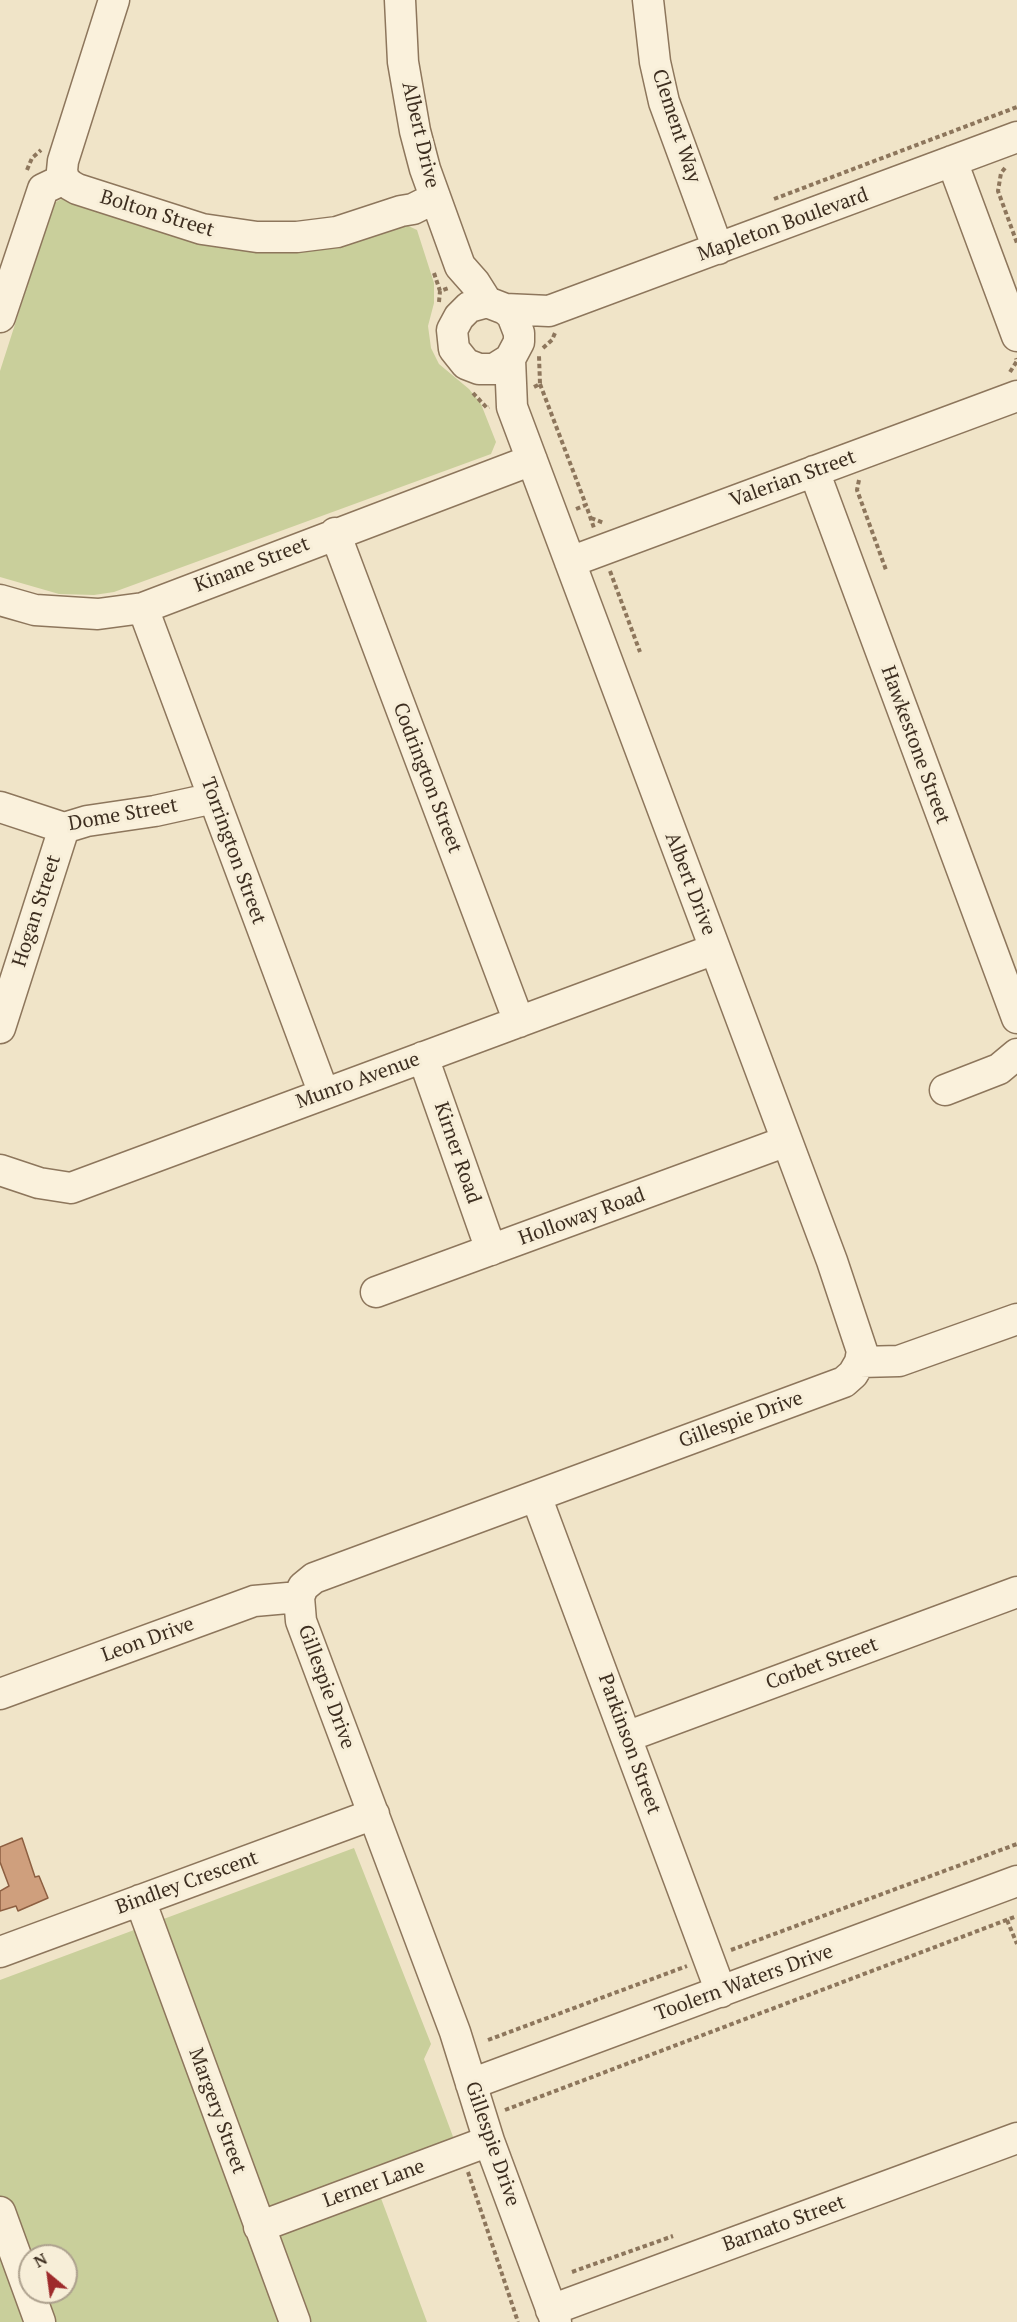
<!DOCTYPE html>
<html>
<head>
<meta charset="utf-8">
<style>
  body { margin:0 }
  #map { position:relative; width:1017px; height:2322px; overflow:hidden; background:#f0e4c8; font-family:"PT Serif",serif }
  canvas { display:block }
  .north { position:absolute; left:18px; top:2244px; width:60px; height:60px; box-sizing:border-box; background:#f7eed8; border:2px solid #ada18e; border-radius:50%; rotate:331deg; font-size:16px; font-weight:700; line-height:24px; text-align:center; color:#3d2e20 }
  .north::after { content:''; display:block; margin:auto; width:21px; height:27px; background:#9e2a2b; clip-path:polygon(50% 0,100% 100%,50% 72%,0 100%) }
</style>
</head>
<body>
<div id="map">
<canvas width="1017" height="2322"></canvas>
<div class="north">N</div>
</div>
<script>
const g = document.querySelector('canvas').getContext('2d');
g.lineJoin = 'round';
function fill(path, color) { g.fillStyle = color; g.fill(path, 'evenodd'); }
const poly = rows => new Path2D(rows.map(r => 'M' + r).join(''));
function stroke(path, color, width, dash) { g.strokeStyle = color; g.lineWidth = width; g.lineCap = dash ? 'butt' : 'round'; g.setLineDash(dash || []); g.stroke(path); }
function write(font, color, halo, rows, align = 'center') {
  g.font = font + ' "PT Serif",serif'; g.lineWidth = 6; g.setLineDash([]); g.textBaseline = 'middle'; g.strokeStyle = halo; g.fillStyle = color; for (const [text, x, y, turn = 0] of rows) {
    g.save(); g.translate(x, y); g.rotate((+turn || 0) * Math.PI / 180); g.textAlign = isNaN(turn) ? turn : align; if (halo) g.strokeText(text, 0, 0); g.fillText(text, 0, 0); g.restore();
  }
}
fill(poly([
  [65,197,178,233,400,222,417,230,434,283,434,303,428,326,431,348,439,364,469,389,481,404,496,442,491,454,114,592,94,595,59,594,0,577,0,371,54,203],
  [354,1848,431,2044,424,2059,455,2142,372,2174,427,2322,0,2322,0,1980],
  [30,2256,66,2256,66,2292,30,2292]
]), '#c9cf9b');
const building = poly([
  [22,1838,35,1877,39,1876,48,1898,18,1911,16,1906,0,1911,0,1891,9,1886,0,1862,0,1847,22,1838]
]);
fill(building, '#cf9f7d');
stroke(building, '#8d5f41', 1.5);
const minor = poly([
  [114,0,63,161,62,171,64,179,70,185,77,189,202,229,257,237,297,237,337,232,401,211,413,209,435,198],
  [400,0,403,62,415,131,425,169,460,266,475,283,487,302],
  [648,0,655,62,664,102,718,249],
  [952,161,1017,336],
  [505,309,512,315,519,333,519,342,510,359,494,369,479,369,466,364,454,349,452,330,459,317,469,307,487,302,505,309,549,311,1017,137],
  [0,317,43,189,64,179],
  [510,359,512,407,832,1261,862,1351,860,1362,853,1374,844,1382,314,1578,303,1587,299,1597,301,1621,455,2032,489,2141,556,2322],
  [814,471,1017,1018],
  [335,533,519,1022],
  [570,562,1017,396],
  [0,600,35,610,98,614,143,608,532,460],
  [143,608,324,1094],
  [0,807,64,828,87,821,155,811,214,798],
  [0,1028,64,828],
  [423,1057,491,1250],
  [945,1090,999,1069,1017,1054],
  [0,1170,39,1183,71,1188,715,949],
  [376,1292,787,1141],
  [860,1362,899,1361,1017,1319],
  [536,1496,721,1992],
  [0,1694,254,1601,299,1597],
  [626,1737,1017,1592],
  [140,1900,295,2322],
  [0,1952,374,1814],
  [471,2084,1017,1881],
  [0,2212,40,2322],
  [259,2227,489,2141],
  [551,2310,1017,2138]
]);
stroke(minor, '#8d765c', 33);
stroke(poly([
  [1005,168,1001,173,998,191,1017,243],
  [27,170,32,158,41,150],
  [774,199,1017,107],
  [434,273,440,291,449,288],
  [439,302,440,291],
  [543,348,552,340,555,333],
  [1010,372,1017,361,1016,358],
  [540,384,586,505],
  [534,387,540,384,539,356],
  [473,393,487,408,489,407],
  [859,480,857,490,886,570],
  [576,509,586,505,594,528],
  [591,518,604,523],
  [610,571,640,652],
  [1007,1920,1017,1944],
  [731,1950,1017,1844],
  [488,2040,687,1966],
  [505,2110,1017,1916],
  [468,2172,518,2322],
  [572,2272,673,2236]
]), '#8d765c', 4, [4.5, 3]);
stroke(minor, '#faf1dc', 30);
write('20px', '#3d2e20', '#f7eed8', [
  ["Clement Way",676,126,72],
  ["Albert Drive",420,135,77],
  ["Bolton Street",157,214,17],
  ["Mapleton Boulevard",783,225,-20],
  ["Valerian Street",793,479,-20],
  ["Kinane Street",252,565,-21],
  ["Hawkestone Street",915,745,70],
  ["Codrington Street",427,778,69],
  ["Dome Street",123,815,-10],
  ["Torrington Street",233,851,70],
  ["Albert Drive",690,884,69],
  ["Hogan Street",37,911,-72],
  ["Munro Avenue",358,1081,-20],
  ["Kirner Road",457,1153,71],
  ["Holloway Road",582,1217,-20],
  ["Gillespie Drive",741,1420,-20],
  ["Leon Drive",148,1640,-20],
  ["Corbet Street",822,1664,-20],
  ["Gillespie Drive",326,1687,70],
  ["Parkinson Street",629,1744,70],
  ["Bindley Crescent",187,1883,-20],
  ["Toolern Waters Drive",744,1983,-20],
  ["Margery Street",217,2111,70],
  ["Gillespie Drive",492,2144,71],
  ["Lerner Lane",374,2184,-20],
  ["Barnato Street",784,2224,-20]
]);
</script>
</body>
</html>
